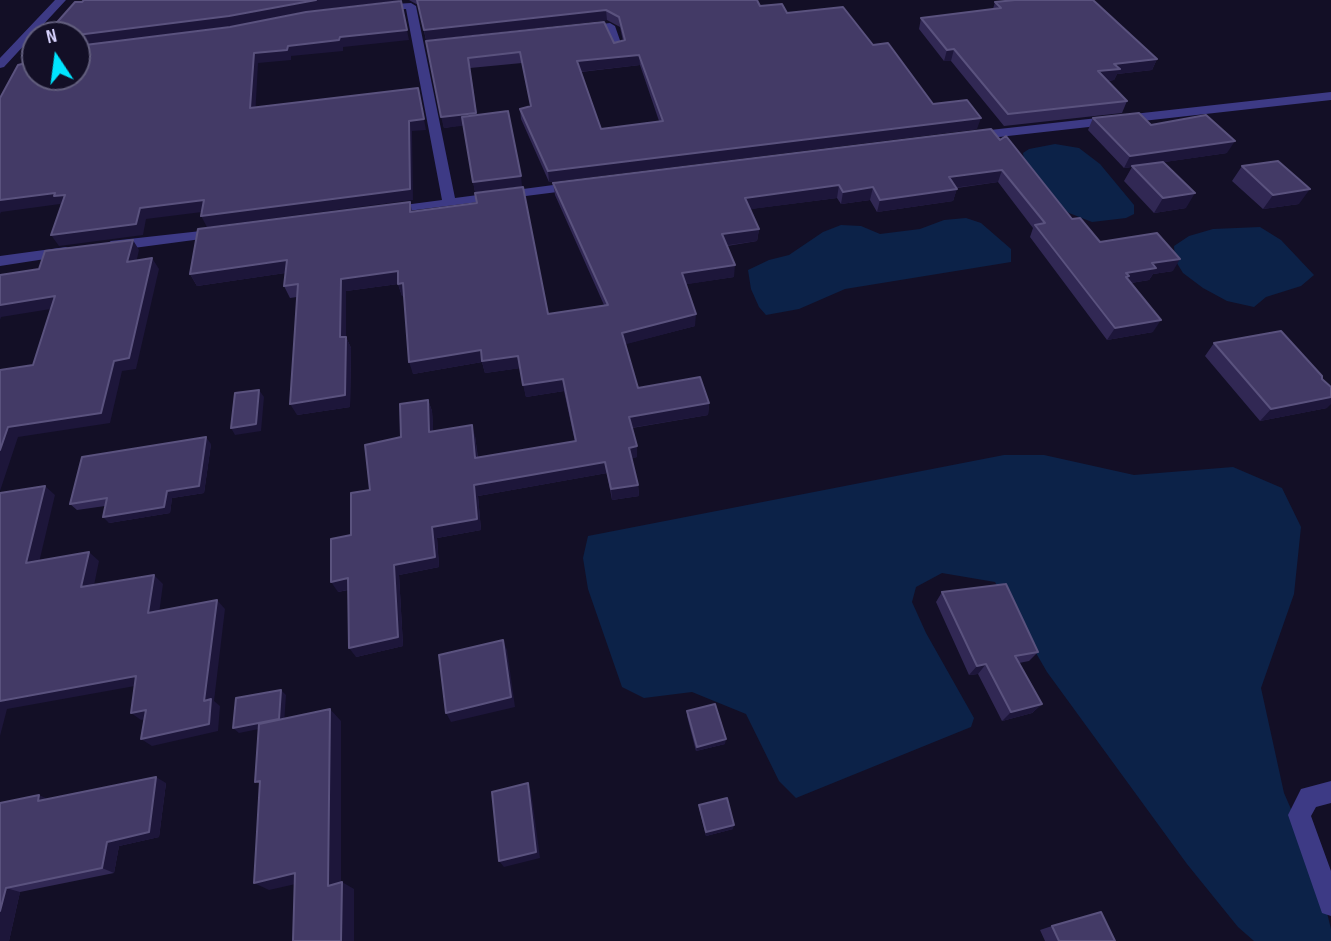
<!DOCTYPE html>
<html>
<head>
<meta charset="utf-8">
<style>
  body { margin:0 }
  #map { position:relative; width:1331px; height:941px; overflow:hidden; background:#130f26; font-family:"Sofia Sans Condensed",sans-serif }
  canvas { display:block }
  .north { position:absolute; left:21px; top:21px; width:70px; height:70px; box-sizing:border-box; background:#130f26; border:2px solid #625e7d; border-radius:50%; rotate:347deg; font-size:19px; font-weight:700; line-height:28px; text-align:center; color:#d9d4ff }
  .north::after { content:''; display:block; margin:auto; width:24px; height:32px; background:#00e5ff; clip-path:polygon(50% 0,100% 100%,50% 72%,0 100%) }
</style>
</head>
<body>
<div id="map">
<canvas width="1331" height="941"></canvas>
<div class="north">N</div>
</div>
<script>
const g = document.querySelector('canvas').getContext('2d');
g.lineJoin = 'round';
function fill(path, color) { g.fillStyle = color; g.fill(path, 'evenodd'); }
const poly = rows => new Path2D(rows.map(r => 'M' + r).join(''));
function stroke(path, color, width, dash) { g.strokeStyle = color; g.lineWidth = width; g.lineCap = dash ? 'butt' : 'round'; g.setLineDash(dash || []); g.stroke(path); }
fill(poly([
  [1055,144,1079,148,1100,164,1134,205,1134,214,1126,218,1092,222,1069,213,1055,202,1025,166,1023,153,1029,149],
  [966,218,981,223,1011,249,1011,262,845,289,799,309,766,315,759,307,751,289,748,270,769,260,789,255,823,232,841,225,861,226,880,234,920,229,944,220],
  [1260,227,1281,240,1314,275,1301,286,1266,297,1254,307,1227,301,1203,288,1183,273,1175,260,1174,246,1189,236,1213,229],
  [1004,455,1044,455,1134,475,1233,467,1282,488,1301,527,1294,594,1261,688,1284,793,1315,864,1331,929,1331,941,1254,941,1238,927,1187,864,1047,672,995,582,942,573,916,587,912,602,926,633,974,718,971,727,796,798,779,781,746,714,692,692,644,698,622,687,588,589,583,558,588,536]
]), '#0c2248');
fill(poly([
  [55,0,66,0,4,67,0,68,0,58,55,0],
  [411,3,416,6,455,198,576,182,583,186,581,189,384,214,382,211,389,207,442,200,406,9,378,11,373,8,378,5,411,3],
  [610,23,615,26,623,49,622,51,614,51,606,30,584,32,579,29,584,26,610,23],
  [1331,92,1331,100,972,140,966,136,972,132,1331,92],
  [219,229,226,233,224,236,111,251,104,246,111,241,219,229],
  [66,247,71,249,71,255,0,266,0,256,66,247],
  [1331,781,1331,803,1316,807,1311,816,1331,871,1331,916,1322,913,1288,815,1301,789,1331,781]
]), '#3d3a85');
fill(poly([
  [409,0,757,0,760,6,787,13,873,45,933,104,977,129,549,182,521,119,520,109,531,106,522,63,470,68,477,115,522,186,475,192,463,125,444,128,426,41,614,43,623,41,620,27,607,20,426,40,418,5],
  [640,65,659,121,601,129,581,72],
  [995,2,1157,59,1152,70,1117,74,1114,80,1108,81,1127,101,1122,113,1004,126,951,61,944,61,919,29,921,18,993,9],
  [1093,118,1151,125,1227,153,1164,162,1186,208,1154,213,1124,181,1132,167,1124,168,1088,130],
  [1000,140,1072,219,1100,242,1173,271,1153,274,1149,280,1131,283,1153,332,1107,340,1030,237,1033,228,998,182,957,188,953,201,877,212,870,200,841,204,837,198,750,209,759,229,757,241,727,246,734,277,686,284,695,326,625,344,638,388,709,403,708,415,632,428,637,446,637,457,632,458,638,485,639,496,612,500,607,473,478,496,481,530,437,538,439,567,399,575,403,646,356,657,348,590,338,592,351,535,370,490,401,437,428,400,432,411,433,431,475,436,478,458,575,442,564,391,526,397,520,368,485,373,482,362,413,374,404,295,402,296,398,284,346,291,346,337,351,348,350,407,297,415,297,297,290,298,284,286,285,273,197,286,190,274,410,202,412,211,548,314,604,305,555,195,553,183],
  [1242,166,1299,204,1263,209,1232,181],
  [1214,343,1327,408,1260,421,1205,356],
  [211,444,204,493,172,498,170,513,109,523,105,506,77,510,70,504],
  [942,592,1038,652,1029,661,1019,663,1042,704,1032,713,1002,721,978,674,969,675,936,602],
  [687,711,725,744,696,751,687,716],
  [166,783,159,837,119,846,114,873,20,892,9,941,0,941,0,803,49,799],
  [699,805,733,829,706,836,699,808],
  [1052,926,1115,941,1045,941,1040,930]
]), '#312854');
fill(poly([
  [316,0,403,0,309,11,234,26,77,46,77,35],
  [401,1,409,40,343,47,343,51,291,56,291,60,258,63,255,118,250,108,254,53,288,46,340,37],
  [606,10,607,20,426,40,424,30],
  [954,49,951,61,944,61,947,50],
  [639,55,640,65,578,72,577,61],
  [468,58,478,124,444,128,441,117],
  [1157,59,1152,70,1117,74,1114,80,1093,83,1098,71,1114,64],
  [418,88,426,130,412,131,413,200,207,227,201,216,409,121],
  [981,118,977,129,549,182,548,171],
  [1235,141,1227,153,1124,168,1130,156],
  [1002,170,998,182,945,189,949,177],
  [521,176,522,186,475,192,473,182],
  [839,185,837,198,744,210,745,198],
  [873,187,870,200,841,204,843,192],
  [957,189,953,201,877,212,880,200],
  [1310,189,1299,204,1263,209,1273,195],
  [55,193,65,195,61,207,60,204,1,212,0,214,0,200],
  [1195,193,1186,208,1154,213,1163,198],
  [204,200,210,211,146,219,143,235,59,246,51,235,140,208],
  [759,229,757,241,722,246,722,234],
  [133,240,139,250,134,272,127,262],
  [152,258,159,269,136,369,122,371,110,423,18,437,0,491,0,450,8,427,114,361],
  [1180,259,1173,271,1153,274,1149,280,1124,284,1126,273,1152,263],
  [287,260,292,272,197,286,190,274],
  [735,265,734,277,682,285,682,273],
  [398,271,407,295,402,296,398,284,346,291,346,349,340,337,341,279],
  [55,296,63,307,1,317,0,320,0,305],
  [696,314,695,326,623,345,622,333],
  [1161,320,1153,332,1107,340,1115,328],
  [346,337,351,348,350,407,297,415,290,404],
  [481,350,518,356,521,368,485,373,482,362,413,374,409,362],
  [563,379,564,391,526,397,523,385],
  [259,390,264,397,261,431,235,435,231,428],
  [1331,397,1331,404,1327,408,1260,421,1271,409],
  [428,400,432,411,434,443,429,432],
  [709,403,708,415,630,428,629,417],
  [472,425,475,436,479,469,475,458],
  [206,437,211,444,204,493,172,498,170,513,109,523,103,517,167,491],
  [637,446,637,457,630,459,629,448],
  [605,462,607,473,478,496,481,530,437,538,439,567,399,575,403,646,356,657,349,648,394,565,474,485],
  [638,485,639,496,612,500,611,489],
  [45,486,55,495,37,571,26,563],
  [89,552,99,561,92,595,81,587],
  [154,575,163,584,158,621,148,613],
  [348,578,355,588,338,592,331,582],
  [217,600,225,609,214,701,220,706,218,731,152,746,141,739,204,701],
  [503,640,507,650,515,707,451,722,446,713],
  [986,664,978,674,969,675,977,666],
  [136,676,146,684,7,709,0,736,0,701],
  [281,690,286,695,284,724,239,733,233,728],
  [1042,704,1032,713,1002,721,1011,712],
  [330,709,341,721,341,893,328,886],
  [146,710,156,717,141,720,131,713],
  [726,739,725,744,696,751,697,747],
  [156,777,166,783,159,837,119,846,114,873,102,868,107,842],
  [528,783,531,791,540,858,504,867,499,861],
  [39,795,52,801,38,801],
  [734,825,733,829,706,836,706,832],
  [295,873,309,881,269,890,254,883],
  [342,882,354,889,354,941,341,941],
  [6,888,20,892,9,941,0,941,0,911]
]), '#1d163a');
const building = poly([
  [84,0,316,0,229,16,77,35,42,35,46,28,52,28,75,2,82,2,84,0],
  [417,0,757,0,760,6,782,4,787,13,843,7,873,45,888,43,933,104,967,100,981,118,548,171,520,109,531,106,520,52,468,58,476,113,441,117,426,41,604,22,614,43,625,40,619,17,606,10,424,30,417,0],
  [639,55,663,121,601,129,577,61,639,55],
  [1015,0,1093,0,1157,59,1114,64,1120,69,1098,71,1127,101,1008,114,954,49,947,50,921,18,1001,8,995,2,1015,0],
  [401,1,407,30,340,37,339,40,288,46,287,50,254,53,250,108,418,88,424,119,409,121,410,189,201,216,204,200,140,208,136,224,51,235,65,195,54,196,55,193,0,200,0,98,18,65,22,64,35,45,35,77,77,77,77,46,230,27,306,12,401,1],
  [508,111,521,176,473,182,462,117,508,111],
  [1139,113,1151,125,1206,115,1235,141,1130,156,1093,118,1139,113],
  [991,129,1000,140,1006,136,1072,219,1080,218,1100,242,1157,233,1180,259,1152,263,1156,268,1126,273,1129,276,1126,277,1161,320,1115,328,1035,225,1045,223,1002,170,949,177,957,189,880,200,873,187,843,192,839,185,745,198,759,229,722,234,735,265,682,273,696,314,622,333,638,388,700,377,709,403,629,417,637,446,629,448,638,485,611,489,605,462,474,485,477,519,432,527,435,557,394,565,398,637,349,648,348,578,331,582,331,539,351,535,351,493,370,490,365,445,401,437,400,404,428,400,429,432,472,425,475,458,576,441,563,379,523,385,518,356,482,361,481,350,409,362,403,283,398,284,398,271,341,279,340,337,346,337,345,395,290,404,298,284,284,286,287,260,190,274,198,229,410,202,410,212,477,203,475,193,523,187,548,314,608,305,553,183,991,129],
  [1278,161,1310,189,1273,195,1242,166,1278,161],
  [1163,162,1195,193,1163,198,1132,166,1163,162],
  [133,240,127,262,152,258,129,358,114,361,101,413,8,427,0,450,0,370,33,365,55,296,0,305,0,275,39,269,45,251,133,240],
  [1281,331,1322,376,1322,379,1331,387,1331,397,1271,409,1214,343,1281,331],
  [259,390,256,424,231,428,235,393,259,390],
  [206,437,199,486,167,491,164,507,103,517,107,498,70,504,82,457,206,437],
  [45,486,26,563,89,552,81,587,154,575,148,613,217,600,204,701,211,699,209,724,141,739,146,710,131,713,136,676,0,701,0,493,45,486],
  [1006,584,1038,652,1015,656,1042,704,1011,712,986,664,977,666,942,592,1006,584],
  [503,640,511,697,446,713,439,655,503,640],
  [281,690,279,719,233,728,236,698,281,690],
  [715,704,726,739,697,747,687,711,715,704],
  [330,709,328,886,342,882,341,941,293,941,295,873,254,883,260,781,255,782,259,724,330,709],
  [156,777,149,832,107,842,102,868,6,888,0,911,0,803,39,795,38,801,156,777],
  [528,783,536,852,499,861,492,792,528,783],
  [727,798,734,825,706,832,699,805,727,798],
  [1101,912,1115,941,1059,941,1052,926,1101,912]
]);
fill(building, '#433a66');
stroke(building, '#5a527e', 2);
</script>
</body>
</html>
